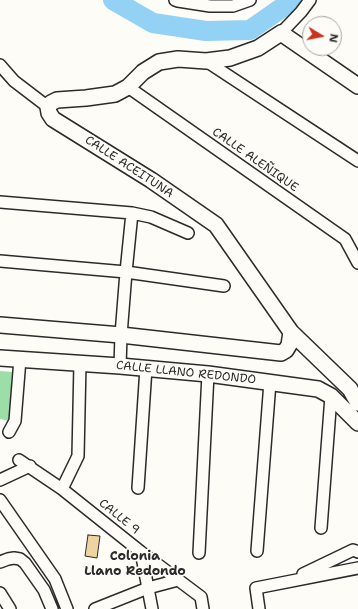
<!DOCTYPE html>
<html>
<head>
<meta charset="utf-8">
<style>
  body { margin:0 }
  #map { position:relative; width:358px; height:609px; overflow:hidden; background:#fdfcf7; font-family:"Shantell Sans",sans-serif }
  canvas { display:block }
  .north { position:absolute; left:302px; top:16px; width:40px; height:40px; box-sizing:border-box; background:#fdfcf7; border:1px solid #a9a8a5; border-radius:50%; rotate:100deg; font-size:11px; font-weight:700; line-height:16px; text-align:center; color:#2b2b2b }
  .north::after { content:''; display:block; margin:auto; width:14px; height:18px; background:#c8321e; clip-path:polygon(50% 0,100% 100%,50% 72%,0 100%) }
</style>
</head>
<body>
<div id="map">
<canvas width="358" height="609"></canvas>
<div class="north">N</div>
</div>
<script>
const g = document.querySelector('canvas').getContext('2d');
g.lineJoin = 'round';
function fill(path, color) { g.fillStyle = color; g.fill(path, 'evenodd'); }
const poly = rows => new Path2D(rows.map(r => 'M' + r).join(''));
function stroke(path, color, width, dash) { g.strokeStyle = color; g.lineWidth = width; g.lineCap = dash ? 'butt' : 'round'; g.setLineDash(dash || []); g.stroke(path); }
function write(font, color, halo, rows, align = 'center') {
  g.font = font + ' "Shantell Sans",sans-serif'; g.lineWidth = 3.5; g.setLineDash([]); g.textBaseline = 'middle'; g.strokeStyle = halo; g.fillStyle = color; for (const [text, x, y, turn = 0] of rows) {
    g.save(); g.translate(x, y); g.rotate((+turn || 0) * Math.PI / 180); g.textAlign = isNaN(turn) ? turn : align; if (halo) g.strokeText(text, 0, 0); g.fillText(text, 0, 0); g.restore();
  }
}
fill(poly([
  [0,371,12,372,9,421,0,419]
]), '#9ddea8');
stroke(poly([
  [113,0,153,23,206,31,250,30,293,0]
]), '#94d2f5', 20);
const building = poly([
  [88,535,100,536,97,558,85,556,88,535]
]);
fill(building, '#efd4a3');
stroke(building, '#2b2b2b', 1);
const street = poly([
  [175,0,178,1,210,6,233,6,250,0],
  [281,33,301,12,310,0],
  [206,61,358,161],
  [0,65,14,81,48,107],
  [128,87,345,239,358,263],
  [0,202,132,213,151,217,188,233],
  [0,261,126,272,224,286],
  [120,366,121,335,126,272,132,213],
  [9,432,15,421,20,359],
  [19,460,62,489,141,552,201,597,203,609],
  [0,480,30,466],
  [138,488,146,368],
  [62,489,78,456,80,363],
  [0,500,55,579,67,609],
  [321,528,331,396],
  [257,551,270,382],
  [141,552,152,609],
  [199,553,208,374],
  [0,562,8,559,14,558,20,559,25,563,44,590,52,609],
  [303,574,353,550,358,552],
  [0,593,10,609],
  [95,609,148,588,178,580],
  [259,609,256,588,358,568]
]);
const secondary = poly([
  [358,86,281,33,258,48,230,58,206,61,178,59,159,62,143,72,128,87,115,94,86,98,57,100,51,103,48,107,49,113,53,119,151,180,216,225,291,332,350,389,358,403],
  [0,325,121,335,281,353,286,350,289,345,291,332],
  [0,358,120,366,208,374,318,389,331,396,358,423]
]);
stroke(street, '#2b2b2b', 14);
stroke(secondary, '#2b2b2b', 18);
stroke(street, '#fdfcf7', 11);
stroke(secondary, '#fdfcf7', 15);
write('12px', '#2b2b2b', '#fdfcf7', [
  ["CALLE ALEÑIQUE",255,160,35],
  ["CALLE ACEITUNA",129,167,33],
  ["CALLE LLANO REDONDO",186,373,6],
  ["CALLE 9",119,517,39]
]);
write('bold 13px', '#2b2b2b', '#fdfcf7', [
  ["Colonia",135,557],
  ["Llano Redondo",135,572]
]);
</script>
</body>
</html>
